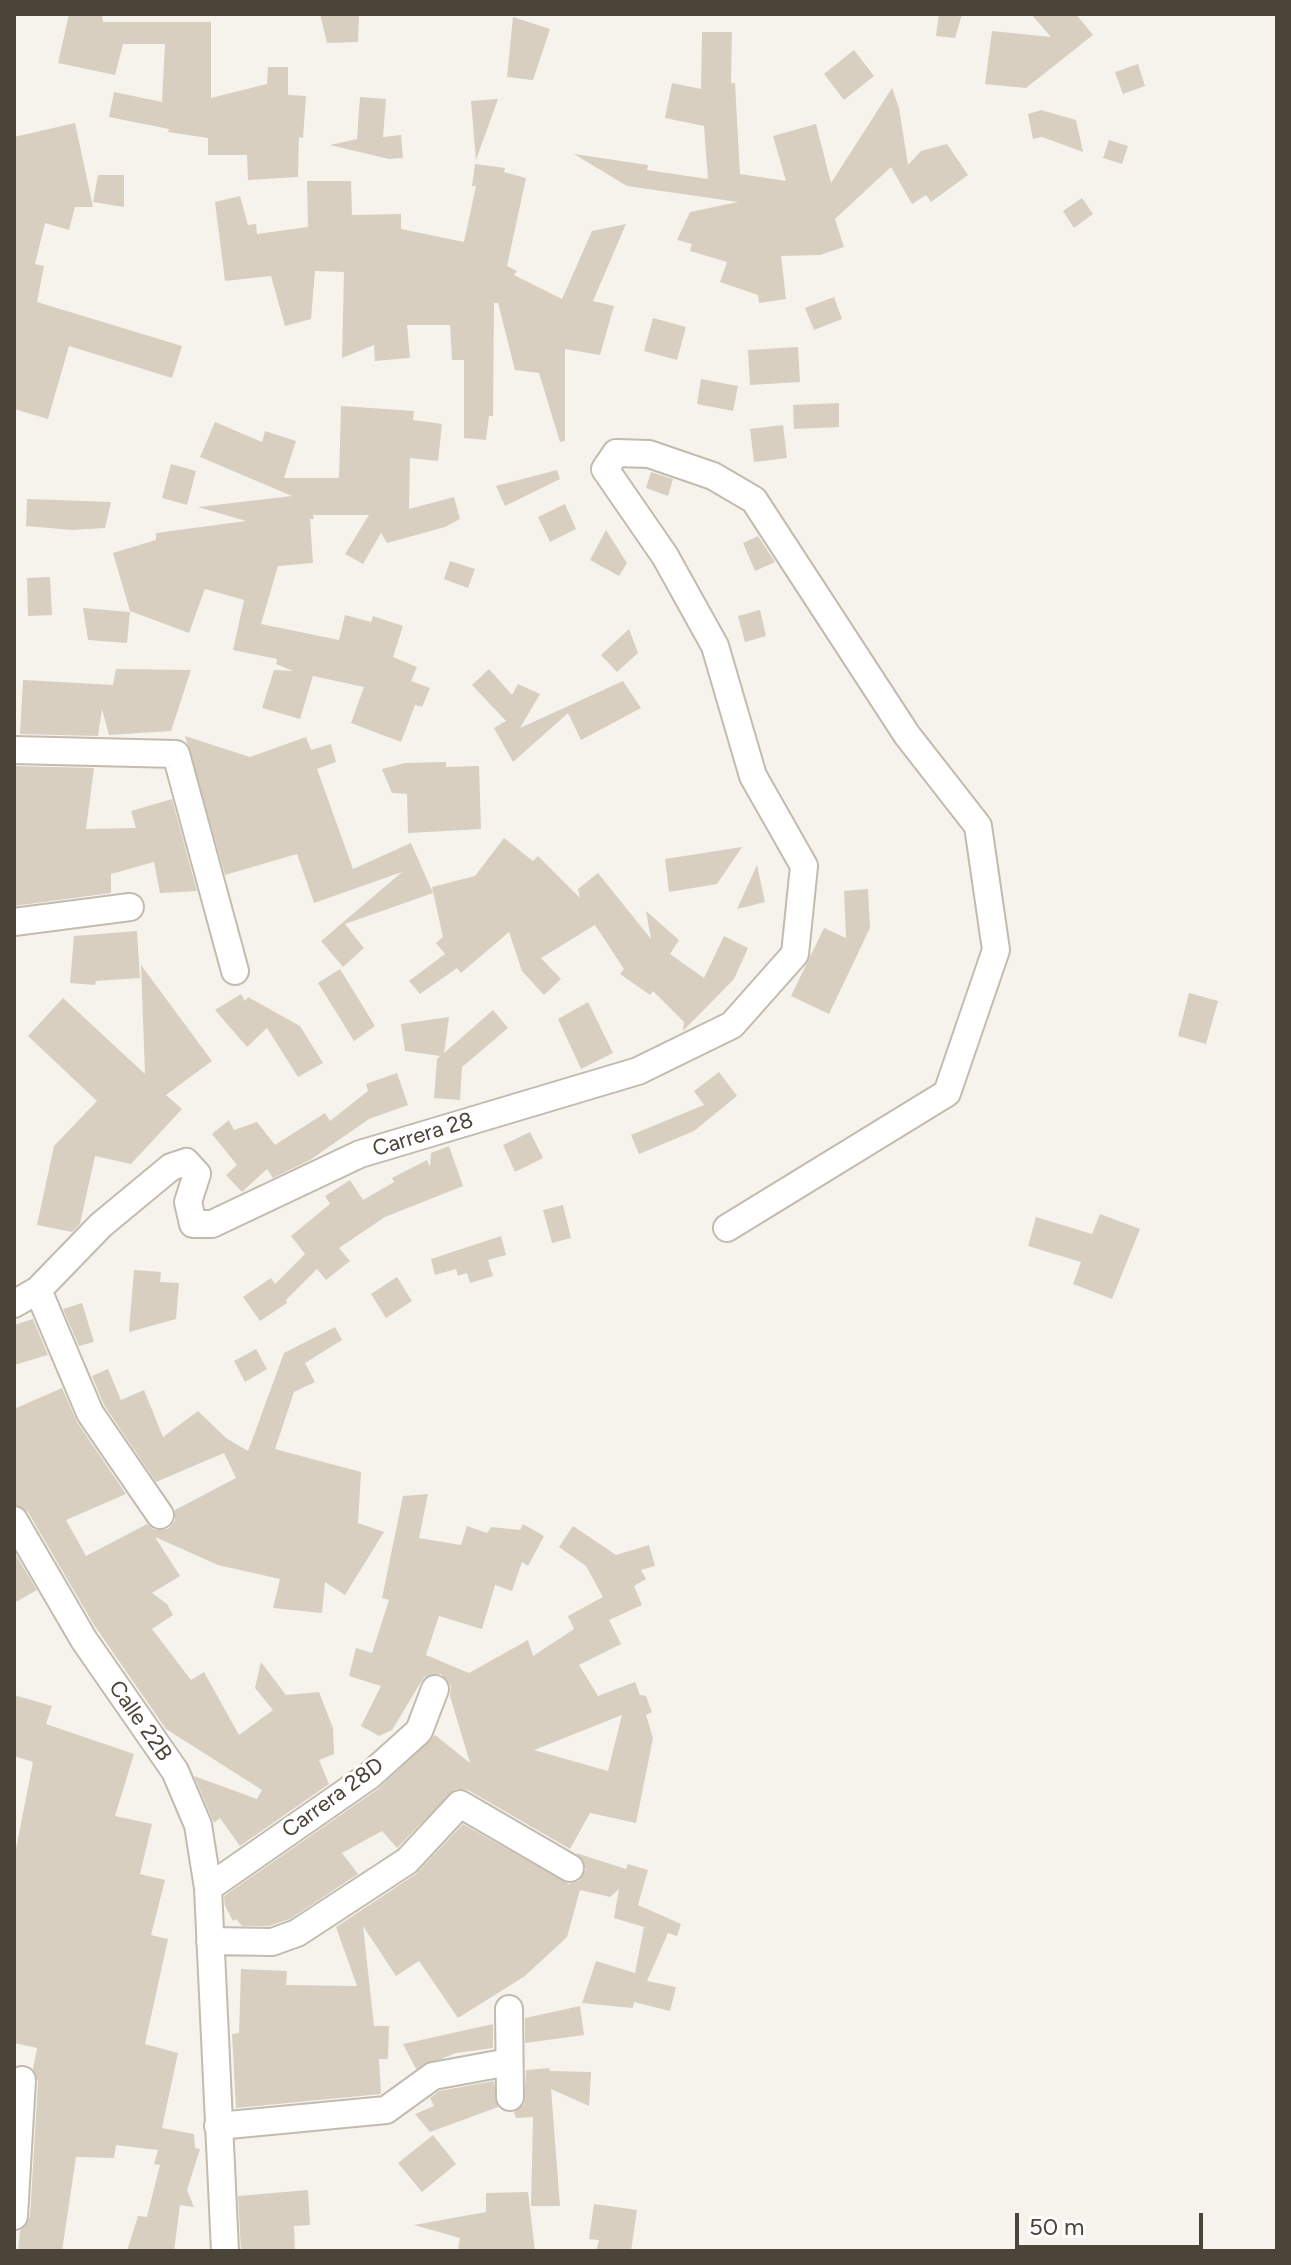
<!DOCTYPE html>
<html>
<head>
<meta charset="utf-8">
<style>
  body { margin:0 }
  #map { position:relative; width:1291px; height:2265px; overflow:hidden; background:#f6f3ec; font-family:Figtree,sans-serif }
  canvas { display:block }
  .frame { position:absolute; inset:0; border:16px solid #4b4439; pointer-events:none }
  .scale { position:absolute; left:1015px; top:2213px; width:188px; height:36px; box-sizing:border-box; border:4px solid #4b4439; border-top:0; padding-left:10px; font-size:24px; line-height:28px; white-space:nowrap; color:#4b4439; -webkit-text-stroke:6px #fff; paint-order:stroke }
</style>
</head>
<body>
<div id="map">
<canvas width="1291" height="2265"></canvas>
<div class="frame"></div>
<div class="scale">50 m</div>
</div>
<script>
const g = document.querySelector('canvas').getContext('2d');
g.lineJoin = 'round';
function fill(path, color) { g.fillStyle = color; g.fill(path, 'evenodd'); }
const poly = rows => new Path2D(rows.map(r => 'M' + r).join(''));
function stroke(path, color, width, dash) { g.strokeStyle = color; g.lineWidth = width; g.lineCap = dash ? 'butt' : 'round'; g.setLineDash(dash || []); g.stroke(path); }
function write(font, color, halo, rows, align = 'center') {
  g.font = font + ' Figtree,sans-serif'; g.lineWidth = 6; g.setLineDash([]); g.textBaseline = 'middle'; g.strokeStyle = halo; g.fillStyle = color; for (const [text, x, y, turn = 0] of rows) {
    g.save(); g.translate(x, y); g.rotate((+turn || 0) * Math.PI / 180); g.textAlign = isNaN(turn) ? turn : align; if (halo) g.strokeText(text, 0, 0); g.fillText(text, 0, 0); g.restore();
  }
}
fill(poly([
  [69,14,102,14,103,22,211,22,211,98,267,84,268,67,288,67,288,95,306,96,303,138,299,137,298,177,248,180,247,155,208,155,208,138,168,132,169,129,109,117,114,92,162,102,165,44,123,44,115,75,58,63],
  [320,14,359,14,358,42,327,43],
  [939,14,962,14,955,38,936,36],
  [1031,14,1076,14,1093,35,1026,88,985,84,992,31,1051,37],
  [513,17,550,29,533,80,507,77],
  [702,32,732,32,731,83,735,83,740,174,786,181,773,136,816,124,831,183,892,88,899,108,908,165,921,151,947,144,968,175,931,202,926,195,912,204,891,167,835,219,844,247,820,255,781,256,786,299,759,303,758,295,720,282,727,262,690,251,692,244,677,240,690,212,738,202,627,186,574,154,648,165,647,170,708,179,704,126,665,118,672,83,701,89],
  [854,50,874,76,844,100,824,74],
  [1138,64,1145,86,1123,94,1115,72],
  [360,97,386,99,383,137,401,135,403,158,389,159,330,145,357,139],
  [498,99,476,160,471,101],
  [1041,110,1076,120,1083,152,1042,137,1033,139,1028,114],
  [75,123,93,207,75,207,69,230,45,223,35,264,44,266,37,302,182,346,172,378,69,346,48,419,14,409,14,137],
  [1109,140,1128,146,1122,164,1103,158],
  [475,164,505,168,504,172,526,178,507,266,517,271,514,275,562,299,592,231,626,224,593,301,614,306,600,355,565,349,565,441,560,442,539,373,515,370,498,303,494,303,493,416,489,416,486,440,464,438,464,360,452,360,450,325,407,325,410,358,375,361,374,345,342,358,344,272,315,271,311,319,285,326,271,276,225,281,215,202,240,196,248,225,256,224,257,234,308,227,307,181,351,181,352,215,401,214,401,229,464,242,476,186,472,186],
  [98,175,124,175,124,207,93,202],
  [1082,198,1093,214,1074,228,1063,211],
  [834,297,842,319,814,330,805,308],
  [653,318,686,327,677,360,644,351],
  [798,347,800,382,750,385,748,350],
  [701,379,738,386,733,411,697,404],
  [839,403,839,427,794,429,793,405],
  [341,406,414,411,413,420,442,424,438,461,410,458,409,509,454,497,460,519,445,527,387,543,381,533,363,564,345,554,369,515,313,515,314,519,310,519,313,563,278,566,261,624,339,640,345,615,371,622,373,616,403,626,393,657,417,667,411,681,430,688,422,707,415,705,401,742,351,723,364,687,313,676,300,719,262,708,274,670,293,671,276,664,277,659,233,650,244,600,205,589,189,633,130,611,113,553,156,540,156,533,246,521,198,507,292,496,200,457,215,422,262,442,265,431,296,441,284,478,339,478],
  [783,425,787,458,754,462,750,429],
  [171,464,196,471,187,505,162,498],
  [557,470,560,479,505,506,496,486],
  [651,472,673,479,668,496,646,488],
  [27,499,111,502,105,528,72,530,26,526],
  [565,504,576,529,550,542,538,517],
  [606,530,627,563,619,576,590,560],
  [758,536,775,562,755,571,743,543],
  [450,561,475,569,468,588,444,579],
  [50,577,52,615,28,616,27,578],
  [83,608,130,612,127,643,88,640],
  [760,610,766,636,745,642,738,616],
  [629,629,638,653,617,672,601,655],
  [116,669,191,670,171,731,109,735,102,709,98,736,20,734,23,680,113,685],
  [489,669,512,695,518,684,540,694,520,728,623,681,641,708,581,740,568,713,513,762,494,728,506,721,472,685],
  [185,736,250,757,306,737,311,750,331,744,336,762,317,769,353,869,411,843,433,893,345,924,364,948,343,967,321,941,402,872,314,903,297,854,225,875],
  [446,762,446,767,479,766,481,829,408,833,407,794,392,793,382,769,405,763],
  [14,766,94,768,86,829,136,828,131,811,172,799,197,891,160,893,154,862,111,874,111,893,14,906],
  [504,838,533,861,538,856,580,898,578,889,598,873,651,939,646,911,679,940,670,954,704,978,724,936,748,948,734,979,683,1031,684,1022,653,991,650,995,620,974,624,969,595,925,541,958,561,979,544,995,522,971,509,932,461,973,457,968,420,994,409,981,445,954,436,943,443,937,432,887,475,876],
  [742,847,717,884,669,892,665,859],
  [757,865,765,902,737,909],
  [868,889,870,928,829,1014,791,996,824,928,846,938,844,891],
  [137,931,140,978,96,981,95,985,70,983,74,936],
  [141,965,212,1061,166,1095,182,1109,131,1164,95,1156,80,1224,72,1232,37,1225,54,1146,97,1101,28,1036,63,998,145,1074],
  [340,969,375,1026,354,1041,318,983],
  [1189,993,1218,1001,1206,1044,1178,1036],
  [241,994,245,1001,248,997,300,1026,323,1063,298,1077,267,1028,247,1047,215,1010],
  [588,1002,613,1053,581,1069,558,1019],
  [493,1010,508,1028,462,1067,460,1100,434,1098,437,1059,440,1056,405,1051,401,1024,449,1017,444,1053],
  [719,1072,737,1096,694,1131,639,1154,631,1135,704,1105,694,1091],
  [397,1073,408,1105,369,1119,310,1160,273,1178,267,1169,242,1192,226,1175,237,1165,212,1134,229,1120,234,1130,257,1122,275,1145,325,1113,330,1121,368,1091,366,1084],
  [530,1132,543,1158,515,1172,503,1145],
  [449,1146,463,1186,385,1217,339,1248,350,1261,326,1280,317,1269,286,1300,287,1303,260,1321,243,1297,271,1278,275,1284,305,1254,291,1236,330,1204,325,1196,350,1180,363,1200,394,1182,392,1178,427,1160,430,1167,431,1153],
  [563,1205,571,1238,552,1243,543,1210],
  [1100,1214,1140,1229,1112,1299,1073,1284,1081,1262,1028,1246,1036,1217,1092,1234],
  [501,1236,506,1255,488,1260,493,1276,470,1283,467,1273,458,1276,456,1269,435,1275,431,1259],
  [134,1270,161,1272,160,1282,179,1283,176,1319,129,1332],
  [397,1277,412,1301,386,1318,371,1294],
  [82,1303,94,1342,79,1346,63,1309],
  [33,1319,48,1355,14,1365,14,1325],
  [335,1327,342,1340,305,1363,315,1382,294,1392,275,1449,361,1472,358,1523,384,1532,345,1595,325,1582,322,1613,273,1608,280,1579,218,1565,155,1537,180,1576,152,1593,167,1604,173,1615,152,1629,191,1680,204,1672,239,1735,273,1710,255,1688,261,1662,286,1695,319,1692,333,1728,334,1754,319,1760,329,1784,240,1846,220,1818,214,1823,194,1776,257,1799,262,1790,166,1729,94,1625,28,1512,14,1504,14,1409,62,1388,77,1422,126,1494,66,1520,86,1556,147,1524,154,1530,168,1529,175,1521,175,1510,236,1478,224,1453,156,1482,104,1405,92,1376,108,1369,121,1400,144,1390,163,1437,198,1411,226,1438,248,1451,284,1353],
  [256,1349,267,1369,245,1382,234,1361],
  [428,1494,419,1538,461,1545,467,1526,487,1533,491,1527,520,1530,523,1524,544,1536,528,1566,522,1562,512,1591,495,1585,482,1629,439,1616,426,1655,469,1673,528,1640,533,1656,574,1629,568,1616,603,1597,586,1566,559,1547,573,1526,616,1555,649,1545,655,1566,641,1570,646,1579,634,1586,642,1605,609,1620,621,1644,579,1665,598,1696,635,1682,640,1695,646,1696,652,1712,646,1715,653,1738,636,1823,590,1813,570,1849,468,1790,455,1789,397,1848,382,1831,342,1853,358,1874,290,1919,269,1926,242,1926,236,1919,233,1921,225,1906,224,1896,378,1789,435,1735,470,1763,450,1696,451,1686,441,1674,424,1677,392,1730,379,1736,361,1726,381,1686,349,1676,356,1648,372,1653,389,1600,382,1598,403,1496],
  [622,1715,608,1771,534,1750],
  [14,1552,37,1590,14,1603],
  [14,1695,52,1706,46,1724,134,1754,115,1816,152,1824,140,1874,165,1880,151,1935,168,1939,145,2044,178,2053,162,2128,194,2134,195,2148,200,2149,187,2190,194,2207,180,2205,174,2251,127,2251,138,2216,147,2217,160,2165,154,2164,158,2150,116,2145,114,2158,76,2157,62,2251,18,2251,20,2231,30,2217,38,2081,33,2069,37,2048,14,2043,14,1859,33,1762,14,1756],
  [463,1824,569,1884,579,1881,586,1869,576,1853,626,1869,628,1864,648,1870,638,1905,681,1924,677,1936,668,1933,647,1981,676,1987,670,2011,634,2002,633,2008,582,2003,596,1961,635,1973,644,1927,614,1918,619,1889,610,1897,580,1890,567,1937,525,1976,458,2018,419,1961,396,1976,363,1926,374,2026,389,2026,388,2059,379,2059,381,2094,236,2108,232,2034,239,2033,241,1969,287,1971,286,1985,357,1986,336,1927,416,1874],
  [580,2006,584,2035,525,2043,525,2018],
  [493,2024,493,2048,456,2053,416,2069,403,2044],
  [549,2068,550,2071,591,2072,589,2106,551,2089,560,2206,531,2206,533,2117,516,2118,514,2112,524,2104,526,2070],
  [494,2081,498,2107,430,2132,415,2114,434,2106,430,2098,439,2091],
  [433,2135,456,2164,422,2192,398,2163],
  [308,2190,310,2225,294,2226,295,2251,241,2251,238,2196],
  [528,2192,535,2251,458,2251,460,2238,414,2225,486,2212,486,2193],
  [594,2204,637,2210,631,2251,596,2251,599,2240,589,2239]
]), '#d8cfc1');
const street = poly([
  [14,750,176,754,235,971],
  [14,922,130,907],
  [38,1290,90,1413,160,1515],
  [14,1304,38,1290,101,1225,171,1167,186,1162,197,1174,188,1202,193,1224,212,1224,360,1154,638,1071,732,1025,795,954,804,866,753,776,715,646,665,556,605,469,616,453,649,454,713,476,754,500,907,735,978,826,996,950,947,1093,727,1228],
  [14,1520,84,1640,175,1771,198,1825,208,1888,225,2251],
  [208,1888,369,1776,419,1731,435,1689],
  [210,1941,272,1942,297,1933,407,1861,460,1804,570,1868],
  [509,2009,510,2097],
  [218,2126,386,2110,433,2076,509,2062],
  [14,2216,22,2080]
]);
stroke(street, '#c2bbae', 30);
stroke(street, '#fff', 26);
write('22px', '#4b4439', '#fff', [
  ["Carrera 28",423,1135,-17],
  ["Calle 22B",140,1721,55],
  ["Carrera 28D",333,1798,-36]
]);
</script>
</body>
</html>
